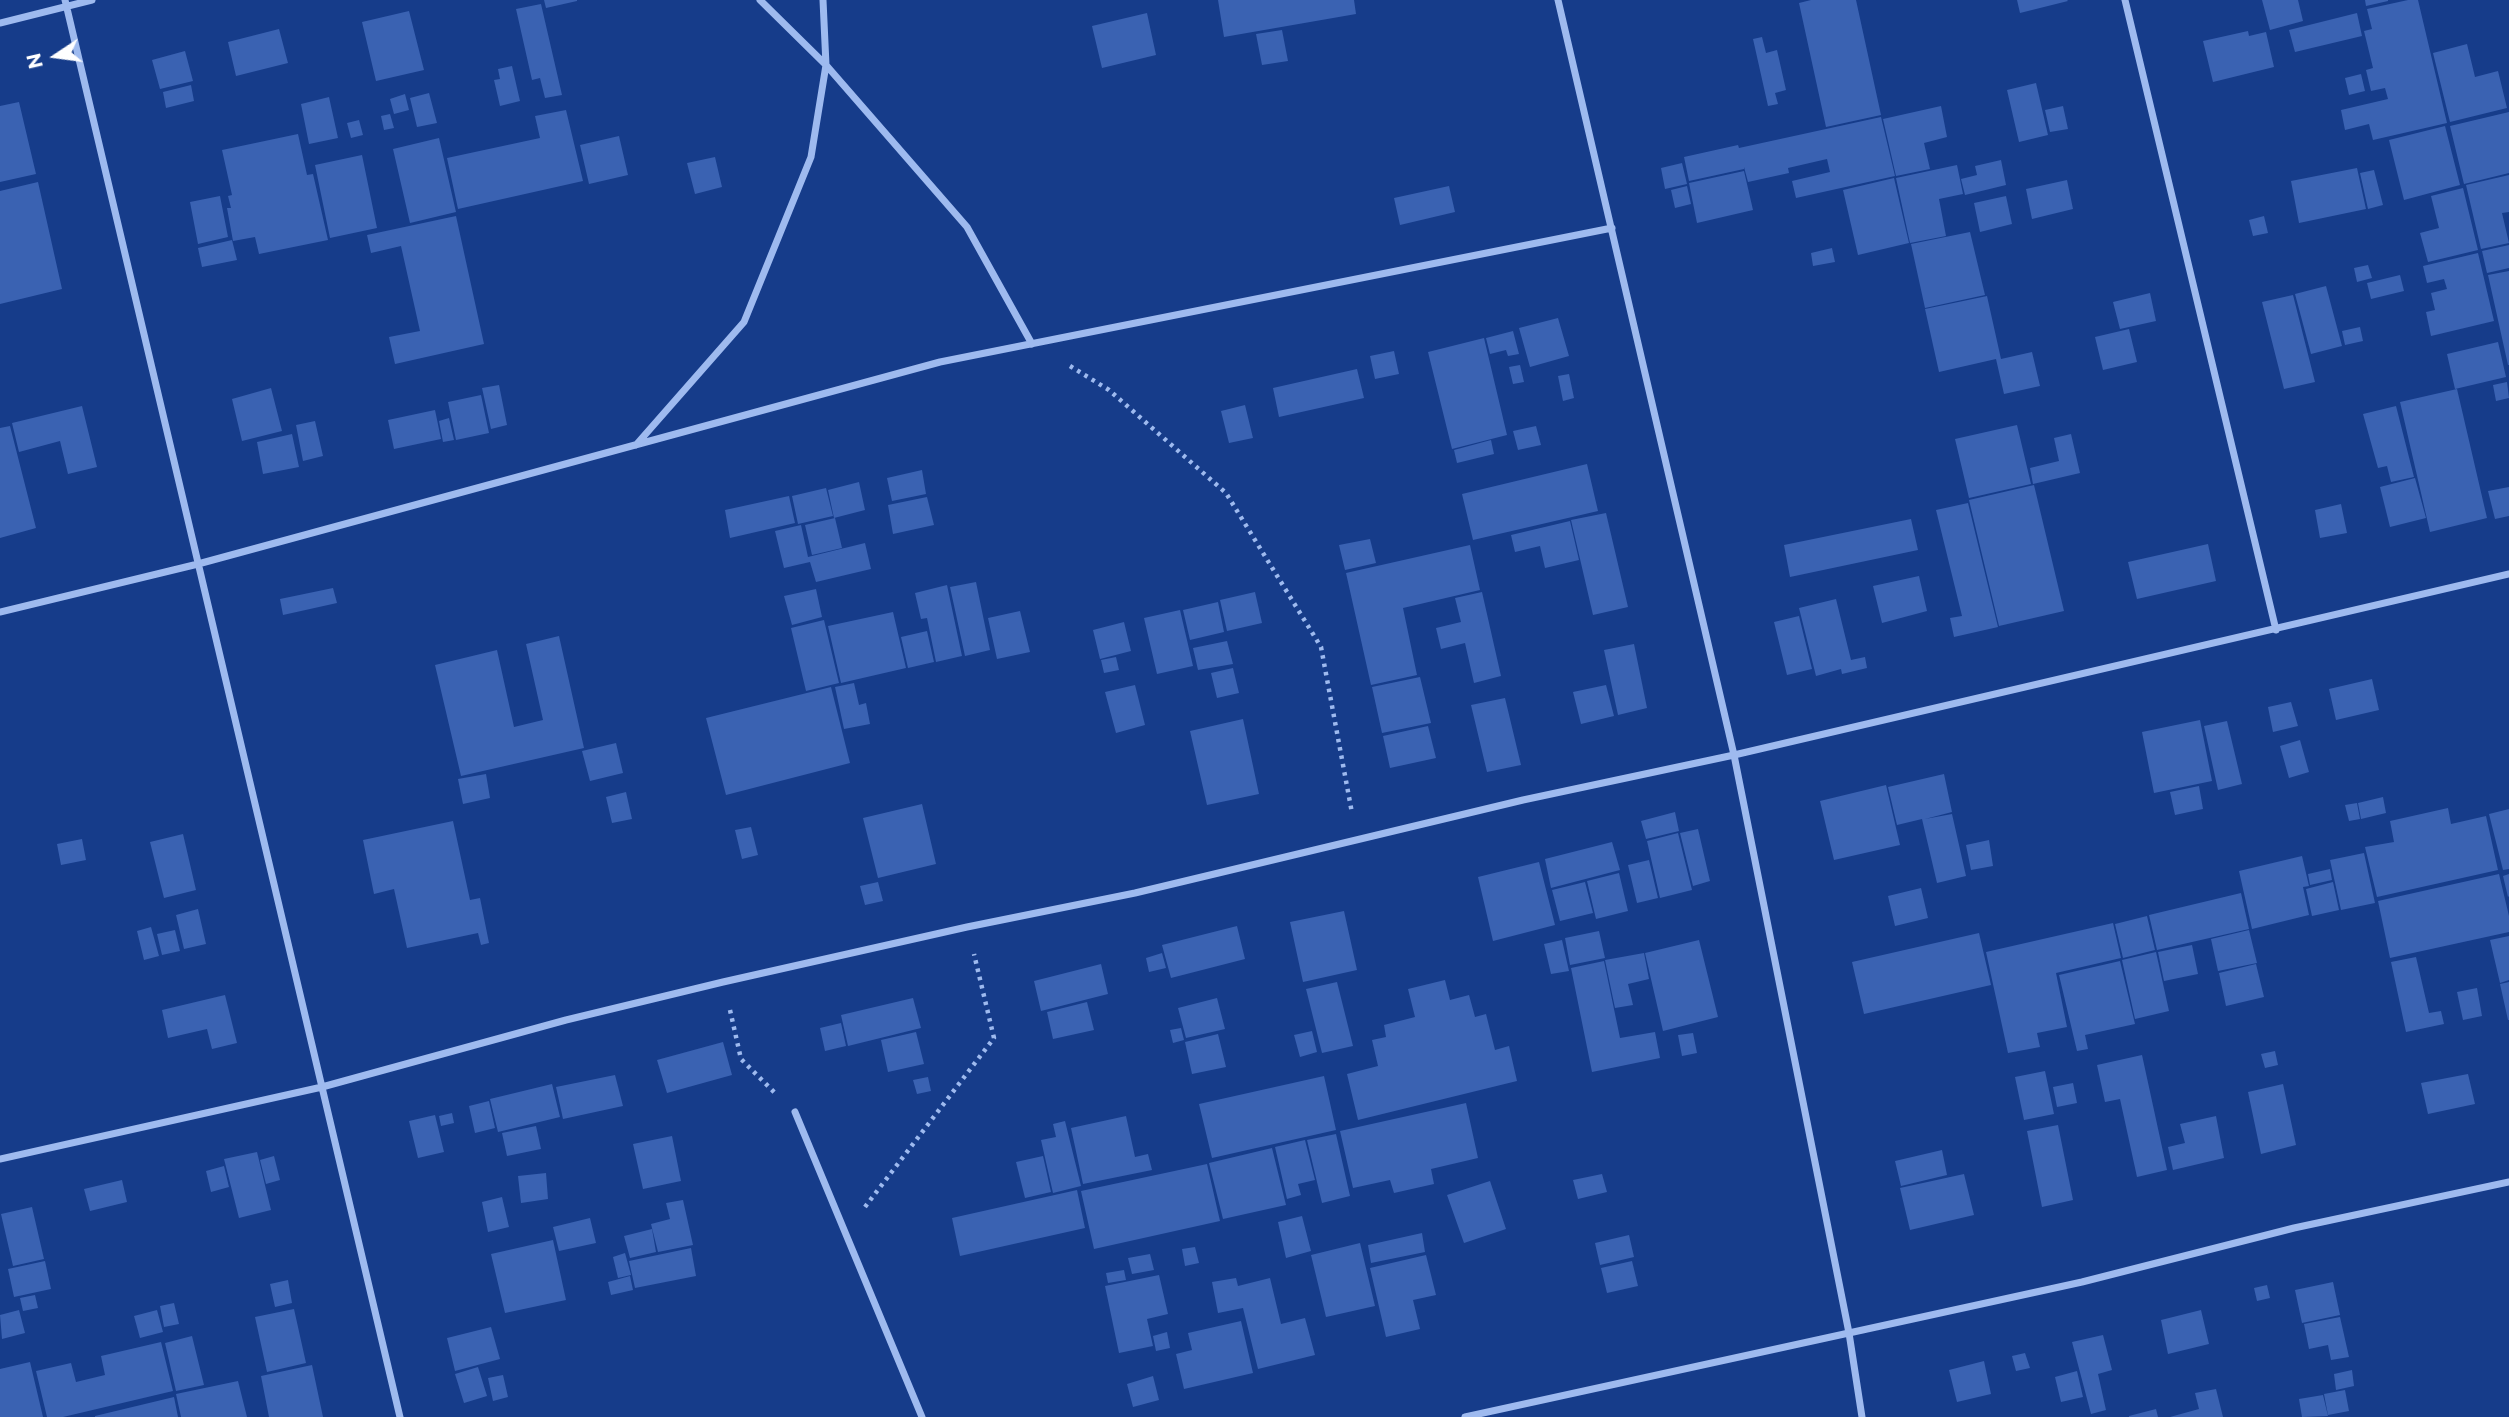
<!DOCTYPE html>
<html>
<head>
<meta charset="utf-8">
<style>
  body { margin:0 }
  #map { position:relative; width:2509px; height:1417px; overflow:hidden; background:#163c8a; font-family:Montserrat,sans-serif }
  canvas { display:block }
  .north { position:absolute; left:21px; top:21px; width:70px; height:70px; -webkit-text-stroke:5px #163c8a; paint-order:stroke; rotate:257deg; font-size:19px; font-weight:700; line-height:28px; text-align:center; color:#fff }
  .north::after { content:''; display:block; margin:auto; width:24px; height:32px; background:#fff; clip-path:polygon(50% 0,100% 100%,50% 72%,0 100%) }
</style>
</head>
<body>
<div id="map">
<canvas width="2509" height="1417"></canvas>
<div class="north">N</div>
</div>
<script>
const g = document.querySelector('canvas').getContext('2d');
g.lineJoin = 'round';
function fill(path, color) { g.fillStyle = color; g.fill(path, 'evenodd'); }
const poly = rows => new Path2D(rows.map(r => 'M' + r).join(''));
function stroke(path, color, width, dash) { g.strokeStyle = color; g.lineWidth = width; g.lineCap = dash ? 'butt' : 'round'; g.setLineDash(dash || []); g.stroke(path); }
fill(poly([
  [544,0,577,0,577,1,546,8],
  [1218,0,1354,0,1356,14,1224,37],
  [1811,0,1856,0,1881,115,1826,127,1799,3],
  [2017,0,2067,0,2068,1,2020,13],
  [2262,0,2298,0,2303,21,2270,30],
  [2365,0,2388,0,2388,1,2366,6],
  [2408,0,2418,0,2447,123,2373,140,2369,124,2345,130,2341,110,2388,99,2385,88,2371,91,2366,70,2373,68,2364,31,2372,29,2367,9],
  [541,4,562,95,545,98,540,78,532,80,516,9],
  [409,11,424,70,376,81,362,22],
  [1147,13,1156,55,1102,68,1092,26],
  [2357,13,2362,36,2295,52,2289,30],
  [279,29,288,63,236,76,228,42],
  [1282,30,1288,61,1262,65,1256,34],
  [2248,31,2249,36,2266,32,2274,67,2213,82,2203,41],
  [1762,37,1766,53,1777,50,1786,90,1775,93,1778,104,1768,106,1753,39],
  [2467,44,2475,77,2498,71,2507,108,2450,122,2433,53],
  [185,51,193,81,160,89,152,60],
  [512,66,520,101,500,106,494,80,500,79,498,69],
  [2361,74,2365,91,2349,95,2345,78],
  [2036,83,2048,135,2019,142,2007,90],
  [191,85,194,101,166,108,163,92],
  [429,93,437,123,417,127,410,98],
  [405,94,409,110,394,114,390,99],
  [329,97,338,138,309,144,301,104],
  [19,102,36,174,0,182,0,106],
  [1941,106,1947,137,1924,143,1930,169,1896,176,1883,119],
  [2063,106,2068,129,2050,132,2045,110],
  [566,110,583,181,458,209,447,158,540,138,535,116],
  [2509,112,2509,173,2464,184,2450,126],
  [390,114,394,128,384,130,381,116],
  [1881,117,1895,176,1796,198,1792,181,1830,172,1827,159,1788,168,1789,173,1748,182,1744,167,1744,169,1689,181,1684,157,1738,145,1739,148],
  [359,120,363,135,351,138,347,123],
  [2445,126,2460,185,2404,200,2389,140],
  [298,134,307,175,313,174,328,240,259,254,255,237,233,241,227,208,231,208,228,196,232,195,222,150],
  [619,136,628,175,589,184,580,145],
  [439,138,456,212,410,223,393,149],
  [362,155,377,228,330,238,315,165],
  [715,157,722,187,695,194,687,163],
  [2001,160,2006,185,1965,195,1961,179,1977,175,1975,166],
  [1682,163,1687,184,1665,189,1661,168],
  [1957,165,1963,194,1939,199,1946,236,1910,243,1896,178],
  [2357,168,2366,209,2299,223,2291,181],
  [2374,170,2383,205,2368,209,2360,173],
  [1744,171,1753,210,1697,223,1689,183],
  [2509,175,2509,212,2502,213,2509,243,2481,249,2466,185],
  [1894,178,1909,243,1858,255,1843,190],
  [2067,180,2073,209,2032,219,2026,189],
  [38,182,62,289,0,304,0,191],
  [1449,186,1455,212,1400,225,1394,198],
  [1687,186,1691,204,1675,208,1671,190],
  [2463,188,2478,250,2428,262,2420,233,2439,228,2431,196],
  [220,196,228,237,198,244,190,202],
  [2006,196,2012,224,1980,232,1974,203],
  [456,216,484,344,395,364,389,337,420,331,401,246,371,253,367,235],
  [2264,216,2268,233,2253,236,2249,220],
  [1970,232,1985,295,1925,308,1911,244],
  [232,240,237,260,202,267,198,248],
  [2509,245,2509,268,2487,273,2482,251],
  [1832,248,1835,262,1813,266,1811,253],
  [2478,253,2494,321,2431,336,2426,312,2435,310,2431,293,2447,289,2444,279,2427,283,2423,266],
  [2368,265,2372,278,2357,282,2354,268],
  [2509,271,2509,365,2508,365,2488,275],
  [2400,275,2404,291,2371,299,2367,283],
  [2326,286,2342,346,2311,354,2295,294],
  [2150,293,2156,321,2120,329,2113,302],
  [2293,295,2315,382,2284,389,2262,302],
  [1987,296,2001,359,2032,352,2040,386,2004,394,1996,359,1939,372,1925,309],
  [1558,318,1569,356,1530,367,1519,328],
  [2360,327,2363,341,2345,345,2342,331],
  [2129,329,2137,362,2103,370,2095,337],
  [1513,331,1519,354,1508,356,1506,350,1490,354,1486,338],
  [1484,338,1507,435,1452,449,1428,352],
  [2498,342,2506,377,2455,389,2447,354],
  [1394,351,1399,374,1375,379,1370,356],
  [1520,365,1524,382,1513,384,1509,367],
  [1357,369,1364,398,1279,417,1273,388],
  [1569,374,1574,398,1563,401,1558,376],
  [2507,382,2509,398,2496,401,2493,385],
  [499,385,507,425,491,429,482,388],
  [271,388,282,431,242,441,232,399],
  [2457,389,2487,518,2430,532,2400,402],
  [481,395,489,433,456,440,448,402],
  [1245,405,1253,438,1229,443,1221,411],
  [82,406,97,467,68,474,60,441,19,452,12,423],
  [2396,406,2414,477,2391,482,2387,466,2378,468,2363,414],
  [435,410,441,439,394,449,388,420],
  [449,418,454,440,443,442,439,421],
  [315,421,323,456,303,461,296,425],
  [2017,425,2031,484,1969,498,1955,439],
  [10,426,36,528,0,538,0,428],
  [1536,426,1541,445,1518,450,1513,431],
  [292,434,299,467,263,474,257,442],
  [2071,434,2080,473,2033,484,2030,468,2059,461,2054,438],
  [1491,440,1494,454,1457,463,1454,450],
  [1587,464,1598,511,1473,540,1462,494],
  [922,470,926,494,892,501,887,478],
  [2415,478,2426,518,2390,527,2380,487],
  [859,482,865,510,834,518,828,490],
  [2034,485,2064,611,1999,626,1969,500],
  [2509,487,2509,516,2495,519,2488,491],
  [826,488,833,516,798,524,792,496],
  [789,496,795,523,730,538,725,510],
  [927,497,934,525,893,534,888,505],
  [1968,503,1998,627,1954,637,1950,618,1962,616,1936,510],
  [2341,504,2347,533,2320,538,2315,510],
  [1606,513,1628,607,1593,615,1571,520],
  [835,518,842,548,812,555,805,525],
  [1911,519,1918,550,1790,577,1784,545],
  [1570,521,1579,560,1545,568,1540,546,1515,552,1511,535],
  [801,525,808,557,865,543,871,569,816,582,810,562,784,568,775,531],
  [1370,539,1376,563,1345,570,1339,545],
  [2208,544,2216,581,2137,599,2128,562],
  [1470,545,1480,590,1403,608,1417,675,1371,685,1346,573],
  [1919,576,1927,611,1882,623,1873,586],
  [976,582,990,650,965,656,950,587],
  [947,585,962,656,936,662,927,618,921,619,915,593],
  [333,588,337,603,283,615,280,599],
  [816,589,822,617,792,625,784,596],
  [1255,592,1262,623,1227,631,1220,600],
  [1482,592,1501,676,1474,683,1465,643,1441,649,1436,628,1461,622,1455,598],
  [1836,599,1851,660,1865,657,1867,668,1842,674,1841,669,1816,676,1799,608],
  [1218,602,1224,632,1190,640,1183,610],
  [1180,610,1193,666,1157,674,1144,618],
  [1020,611,1030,652,997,659,988,618],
  [893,612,906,668,841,683,828,626],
  [1799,616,1812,669,1787,675,1774,622],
  [824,620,839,683,806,691,791,628],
  [1124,622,1131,651,1100,659,1093,630],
  [927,631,934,662,908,668,901,637],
  [559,636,584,748,461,776,435,665,497,650,514,727,543,720,526,644],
  [1227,641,1233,664,1198,670,1193,648],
  [1634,644,1647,708,1618,715,1604,650],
  [1116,657,1119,670,1104,673,1101,660],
  [1233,668,1239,693,1217,698,1211,673],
  [1420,677,1431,723,1382,733,1372,687],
  [2372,679,2379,710,2336,720,2329,689],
  [854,683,859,705,866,703,870,724,844,729,835,687],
  [1135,685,1145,725,1116,733,1105,692],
  [1606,685,1614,716,1581,724,1573,692],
  [831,687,850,763,726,795,706,718],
  [1505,698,1521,765,1487,772,1471,705],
  [2291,702,2298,726,2273,732,2268,707],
  [1243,719,1259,794,1207,805,1190,731],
  [2200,720,2212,781,2154,793,2142,732],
  [2227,721,2242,784,2218,790,2204,726],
  [1428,726,1436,758,1390,768,1383,736],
  [2300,740,2309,772,2289,778,2280,746],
  [616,743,623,773,590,781,582,751],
  [486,774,490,798,463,804,458,779],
  [1944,774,1952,812,1925,819,1952,814,1966,876,1937,883,1922,819,1897,825,1888,787],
  [1886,785,1900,845,1834,860,1820,801],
  [2199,786,2203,809,2175,815,2170,792],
  [626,792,632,819,612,823,606,797],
  [2383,797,2386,813,2361,819,2358,803],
  [2357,803,2360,819,2349,821,2345,805],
  [922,804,936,864,878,878,863,818],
  [2448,808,2451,824,2486,816,2498,870,2377,897,2365,847,2394,842,2390,821],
  [2509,809,2509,869,2503,870,2489,814],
  [1675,812,1679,831,1646,839,1641,821],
  [453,821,470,900,480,898,489,943,481,945,478,933,407,948,394,889,374,894,363,840],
  [751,827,758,855,742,859,735,830],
  [1698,829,1710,881,1693,886,1680,833],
  [1678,833,1692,890,1660,898,1647,841],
  [183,834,196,890,164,898,150,842],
  [82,839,86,860,61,865,57,844],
  [1989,840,1993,866,1971,870,1966,845],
  [1612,842,1620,870,1551,888,1545,859],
  [2364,853,2375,903,2341,910,2330,860],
  [2302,856,2309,886,2303,887,2309,915,2252,929,2239,871],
  [1649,860,1658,898,1637,903,1628,865],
  [1539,862,1555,925,1493,941,1478,877],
  [2330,869,2332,880,2310,885,2308,874],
  [1619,873,1628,911,1596,919,1587,881],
  [2499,874,2509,916,2509,932,2390,958,2378,901],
  [2509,874,2509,896,2508,897,2503,876],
  [878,882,883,901,865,905,860,886],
  [1585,882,1593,913,1560,921,1552,890],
  [2333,882,2339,910,2312,916,2306,889],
  [1921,888,1928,918,1895,926,1888,896],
  [2241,893,2249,929,2157,950,2149,915],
  [198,909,206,944,184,949,176,915],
  [1344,911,1357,970,1303,982,1290,922],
  [2147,916,2155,950,2123,958,2115,924],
  [2113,923,2121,958,2056,973,2067,1027,2037,1033,2040,1047,2008,1053,1986,952],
  [1237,926,1245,959,1171,978,1162,945],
  [151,927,159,956,144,960,137,931],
  [175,930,180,951,162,955,157,934],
  [2249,930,2257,963,2218,971,2211,939],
  [1599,931,1605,958,1570,965,1565,938],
  [1979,933,1991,985,1864,1014,1852,962],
  [2509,936,2509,980,2500,983,2490,940],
  [1562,940,1569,971,1551,974,1544,944],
  [1699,940,1718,1017,1663,1031,1645,953],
  [2192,945,2198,974,2164,981,2158,952],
  [2156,952,2169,1011,2135,1019,2122,960],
  [1162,953,1166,968,1149,972,1146,958],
  [1644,953,1649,979,1628,984,1633,1005,1615,1008,1605,960],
  [2416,957,2429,1013,2441,1011,2444,1024,2406,1032,2391,962],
  [1604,961,1620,1038,1655,1032,1660,1058,1592,1072,1571,968],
  [2120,961,2135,1024,2085,1035,2088,1049,2077,1051,2059,975],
  [1101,964,1108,994,1041,1011,1034,981],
  [2256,964,2264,997,2226,1006,2219,973],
  [1445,980,1450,1000,1469,995,1475,1017,1486,1014,1495,1050,1509,1046,1517,1081,1358,1120,1347,1074,1378,1066,1372,1040,1386,1037,1384,1025,1415,1017,1408,989],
  [1337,982,1353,1046,1322,1053,1306,989],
  [2509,982,2509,1020,2508,1020,2500,984],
  [2477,988,2482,1016,2463,1020,2457,992],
  [225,995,237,1043,212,1049,207,1029,168,1038,162,1010],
  [913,998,921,1028,848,1046,841,1015],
  [1217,998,1225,1029,1186,1038,1178,1008],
  [1087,1002,1094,1030,1053,1039,1047,1012],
  [841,1023,846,1046,825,1051,820,1028],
  [1181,1028,1184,1040,1173,1043,1170,1030],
  [1312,1031,1317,1052,1300,1057,1294,1035],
  [916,1032,924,1064,888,1072,881,1040],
  [1693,1033,1697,1053,1682,1056,1678,1035],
  [1218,1034,1226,1067,1192,1074,1185,1042],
  [723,1042,732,1075,667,1093,657,1060],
  [2275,1051,2278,1065,2265,1068,2261,1054],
  [2142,1055,2167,1170,2137,1177,2120,1099,2105,1102,2097,1065],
  [2045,1071,2054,1114,2024,1120,2015,1077],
  [2468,1074,2475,1104,2428,1114,2421,1083],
  [615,1075,623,1106,563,1119,556,1087],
  [1324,1076,1336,1130,1212,1158,1199,1104],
  [928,1077,931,1091,917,1094,913,1080],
  [2073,1083,2077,1103,2057,1107,2053,1087],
  [552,1084,560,1117,498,1132,490,1099],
  [2283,1084,2296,1145,2261,1154,2248,1092],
  [489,1101,495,1128,475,1133,469,1106],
  [1466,1103,1478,1158,1431,1169,1434,1184,1394,1193,1390,1180,1353,1188,1340,1131],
  [452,1113,454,1123,441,1126,439,1116],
  [435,1115,444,1152,418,1158,409,1121],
  [1126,1116,1135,1157,1148,1154,1152,1170,1083,1184,1071,1128],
  [2216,1116,2224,1158,2173,1170,2168,1147,2185,1143,2180,1124],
  [1065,1121,1081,1186,1053,1193,1041,1140,1056,1137,1053,1124],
  [2058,1125,2073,1200,2042,1207,2027,1131],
  [536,1126,541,1149,507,1156,502,1133],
  [1336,1134,1350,1196,1322,1203,1307,1140],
  [672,1136,681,1181,643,1189,633,1144],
  [1305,1140,1315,1180,1298,1184,1301,1195,1287,1199,1275,1147],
  [1272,1148,1286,1205,1223,1219,1209,1163],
  [1942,1150,1947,1175,1901,1186,1895,1161],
  [257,1152,271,1210,239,1218,224,1159],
  [274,1156,280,1180,266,1184,260,1160],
  [1043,1156,1051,1192,1025,1198,1016,1162],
  [1207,1164,1220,1221,1094,1249,1081,1191],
  [224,1166,229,1187,211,1192,206,1171],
  [546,1173,548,1199,521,1203,518,1176],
  [1602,1174,1607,1192,1578,1199,1573,1180],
  [1964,1174,1974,1215,1910,1230,1900,1188],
  [122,1180,127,1202,90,1211,84,1189],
  [1490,1181,1506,1229,1464,1243,1447,1195],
  [1077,1190,1085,1228,960,1256,952,1218],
  [502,1197,509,1227,488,1232,482,1202],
  [683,1200,693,1245,658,1252,651,1224,670,1219,666,1203],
  [32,1207,44,1259,13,1266,1,1214],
  [1302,1216,1311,1251,1286,1258,1278,1222],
  [590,1218,596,1243,559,1251,553,1227],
  [652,1229,656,1252,630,1258,624,1236],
  [1422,1233,1425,1252,1371,1263,1368,1245],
  [1629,1235,1634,1257,1600,1265,1595,1243],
  [553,1240,566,1300,505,1313,491,1254],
  [1360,1243,1375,1306,1326,1317,1311,1255],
  [1195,1247,1199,1263,1185,1266,1182,1249],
  [691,1248,696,1276,635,1288,629,1261],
  [625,1253,631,1275,618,1278,613,1257],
  [1150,1254,1154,1270,1132,1274,1128,1258],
  [1426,1255,1436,1295,1413,1300,1420,1329,1386,1337,1370,1268],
  [45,1261,51,1289,14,1297,8,1269],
  [1632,1261,1638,1286,1607,1293,1601,1268],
  [1124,1270,1126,1280,1108,1283,1106,1273],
  [1159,1275,1168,1314,1147,1319,1153,1346,1119,1353,1105,1286],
  [630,1276,633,1290,611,1295,608,1282],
  [1236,1278,1238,1286,1270,1278,1281,1324,1305,1318,1315,1355,1258,1369,1243,1308,1218,1313,1212,1282],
  [288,1280,292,1303,275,1307,270,1284],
  [2333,1282,2340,1315,2302,1323,2295,1290],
  [2267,1285,2270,1298,2257,1301,2254,1288],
  [35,1295,38,1308,23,1311,20,1298],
  [174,1303,179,1324,164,1327,160,1306],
  [294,1309,306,1363,267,1372,255,1317],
  [19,1310,25,1333,2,1339,0,1315],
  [157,1310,163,1332,140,1338,134,1316],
  [2201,1310,2209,1344,2168,1354,2161,1320],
  [2340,1317,2349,1357,2331,1360,2328,1345,2309,1349,2304,1324],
  [1241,1321,1253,1373,1184,1389,1176,1354,1192,1350,1188,1333],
  [491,1327,500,1359,455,1371,447,1338],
  [1167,1332,1170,1348,1156,1351,1153,1336],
  [2103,1335,2112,1370,2098,1374,2106,1410,2091,1414,2072,1342],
  [192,1336,204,1385,176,1391,165,1343],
  [161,1342,173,1391,63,1417,47,1417,36,1371,71,1363,76,1382,105,1375,101,1356],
  [2025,1353,2030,1368,2016,1371,2012,1356],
  [1984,1361,1991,1394,1957,1402,1949,1370],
  [30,1362,43,1417,0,1417,0,1369],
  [312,1365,323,1417,269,1417,261,1376],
  [478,1367,487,1396,464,1403,455,1374],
  [2352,1370,2354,1386,2336,1390,2334,1374],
  [2077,1371,2083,1397,2061,1402,2055,1377],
  [503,1375,508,1397,493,1401,488,1378],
  [1153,1376,1159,1400,1133,1407,1127,1384],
  [238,1381,247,1417,181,1417,176,1394],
  [2216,1389,2223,1417,2170,1417,2199,1409,2195,1393],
  [2345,1390,2349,1411,2328,1415,2324,1394],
  [2323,1395,2328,1416,2302,1417,2299,1399],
  [174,1397,178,1417,95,1417,95,1416],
  [2156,1409,2158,1417,2129,1417,2129,1416]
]), '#3a62b2');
stroke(poly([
  [1070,366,1109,390,1226,493,1321,647,1352,813],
  [730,1010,741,1059,776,1094],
  [865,1207,994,1038,974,954]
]), '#9ebaef', 4.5, [3.5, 5]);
stroke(poly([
  [65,0,400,1417],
  [760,0,826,65,967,227,1032,344],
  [1558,0,1734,755,1849,1333,1862,1417],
  [2125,0,2276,630],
  [0,23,92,0],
  [636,445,744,322,811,157,826,65,823,0],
  [0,612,198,564,940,362,1612,228],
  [795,1112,922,1417],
  [0,1159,322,1087,566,1020,723,982,967,927,1135,893,1523,800,1734,755,2509,574],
  [1465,1417,2082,1282,2294,1228,2509,1182]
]), '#9ebaef', 7);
</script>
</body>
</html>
